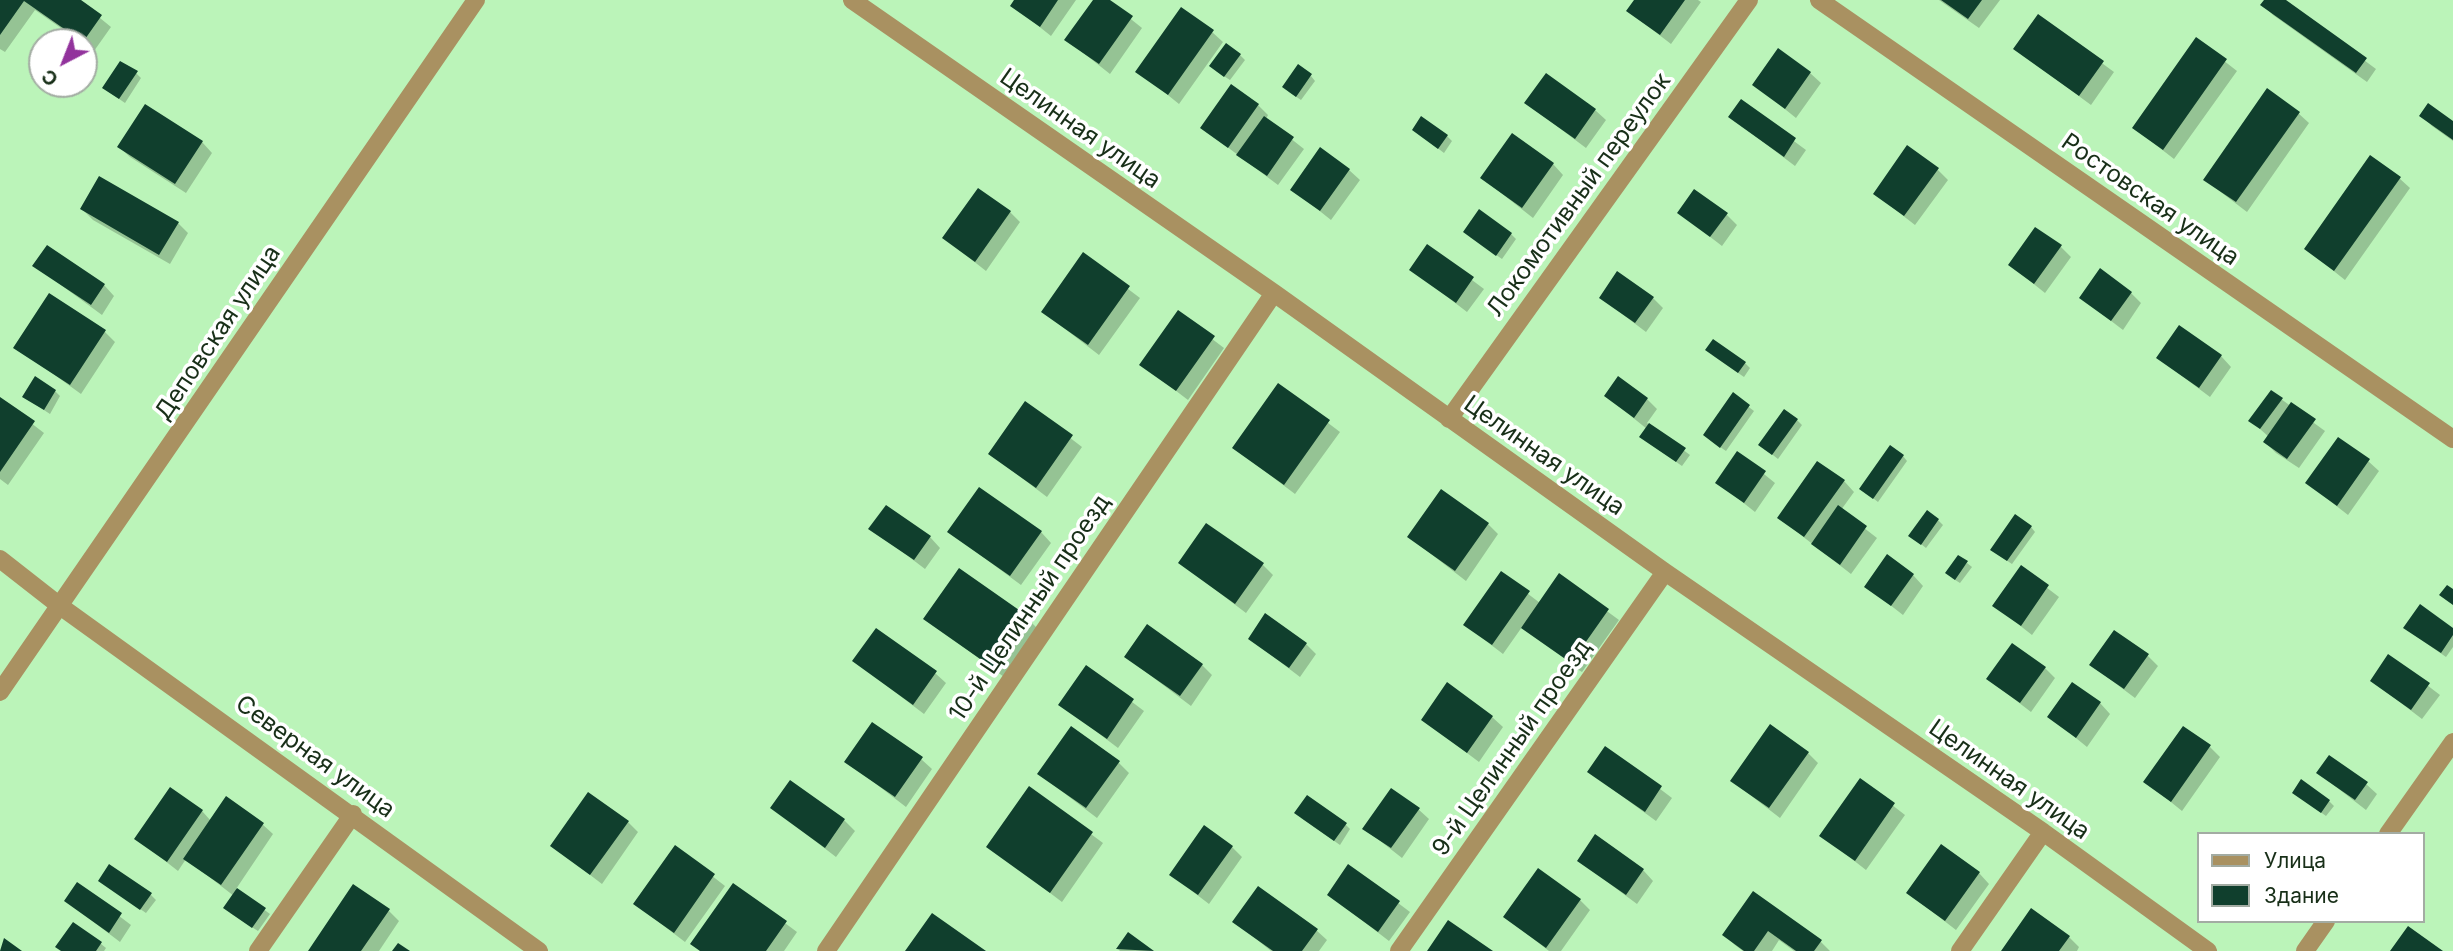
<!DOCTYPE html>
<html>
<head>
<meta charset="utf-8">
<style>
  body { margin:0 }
  #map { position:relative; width:2453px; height:951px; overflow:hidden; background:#bbf4b9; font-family:Inter,sans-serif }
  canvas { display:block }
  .legend { position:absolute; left:2197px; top:832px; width:228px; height:91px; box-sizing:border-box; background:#fff; border:2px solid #a3aca3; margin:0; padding:9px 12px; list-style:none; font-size:21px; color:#182f18 }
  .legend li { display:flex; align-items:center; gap:14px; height:35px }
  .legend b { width:35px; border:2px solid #a3aca3 }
  .north { position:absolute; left:28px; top:28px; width:70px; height:70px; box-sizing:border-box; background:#fff; border:2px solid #a3aca3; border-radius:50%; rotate:222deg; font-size:19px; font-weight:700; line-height:28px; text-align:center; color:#182f18 }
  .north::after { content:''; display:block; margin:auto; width:24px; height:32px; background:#92339c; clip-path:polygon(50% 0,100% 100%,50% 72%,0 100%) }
</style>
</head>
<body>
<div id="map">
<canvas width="2453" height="951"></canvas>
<ul class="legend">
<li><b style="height:9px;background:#a99161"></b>Улица</li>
<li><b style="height:19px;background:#103f2d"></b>Здание</li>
</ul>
<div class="north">С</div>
</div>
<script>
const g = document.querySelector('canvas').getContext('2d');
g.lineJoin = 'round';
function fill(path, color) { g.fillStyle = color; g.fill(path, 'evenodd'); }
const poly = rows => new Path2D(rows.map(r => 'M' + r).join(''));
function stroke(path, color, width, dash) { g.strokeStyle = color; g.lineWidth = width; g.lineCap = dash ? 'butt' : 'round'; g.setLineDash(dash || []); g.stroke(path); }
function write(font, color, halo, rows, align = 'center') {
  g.font = font + ' Inter,sans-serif'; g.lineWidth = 7; g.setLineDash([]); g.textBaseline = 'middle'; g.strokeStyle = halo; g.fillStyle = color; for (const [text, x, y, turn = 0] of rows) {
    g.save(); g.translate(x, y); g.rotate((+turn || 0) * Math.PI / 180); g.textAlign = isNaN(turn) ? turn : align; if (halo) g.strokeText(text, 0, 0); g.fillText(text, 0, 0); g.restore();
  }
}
fill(poly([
  [0,0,78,0,111,27,94,51,35,10,5,52,0,49],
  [1016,0,1076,0,1051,36,1012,5],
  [1095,0,1107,0,1142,28,1110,74,1067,40],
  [1636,0,1698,0,1701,2,1671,44,1628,11],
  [1939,0,2000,0,1979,28],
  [2266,0,2283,0,2376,69,2367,82,2273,15,2263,5],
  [2038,16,2114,72,2091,105,2015,49],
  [1212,32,1223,42,1179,104,1138,71],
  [2196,39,2237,71,2174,159,2134,128],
  [1240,55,1245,60,1230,80,1216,71],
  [136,73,141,78,125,103,109,92],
  [1810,73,1821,83,1796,118,1755,85],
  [1311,76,1315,81,1301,100,1289,92],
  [1741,102,1806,150,1795,166,1730,117],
  [1526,103,1595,110,1606,120,1586,148],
  [1258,105,1268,115,1266,119,1304,149,1278,185,1202,128],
  [2298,113,2309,123,2247,212,2205,180],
  [2422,116,2453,123,2453,141,2432,126],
  [1419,134,1447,136,1452,141,1444,153],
  [202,142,212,153,186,193,130,157,119,147],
  [1553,164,1563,175,1533,218,1482,178],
  [1937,169,1948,180,1915,225,1875,194],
  [1349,170,1360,180,1331,220,1292,189],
  [2399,178,2410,188,2345,280,2306,249],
  [82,209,178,223,188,233,170,264,93,220],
  [1010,212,1020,222,986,271,944,238],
  [1679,213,1726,214,1737,225,1722,246],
  [1511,234,1516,239,1502,259,1470,237],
  [2060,246,2071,257,2045,293,2010,265],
  [1428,247,1484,289,1467,312,1412,270],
  [1083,255,1140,298,1099,355,1043,312],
  [35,266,104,285,114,296,102,315],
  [2131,293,2141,303,2123,330,2081,298],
  [49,296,105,332,115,342,81,394,16,347],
  [1601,298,1653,298,1663,308,1646,332],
  [1178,313,1224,348,1188,400,1142,365],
  [1712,355,1745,363,1750,368,1744,377],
  [2221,356,2231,367,2210,397,2158,358],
  [1278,385,1340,432,1295,494,1234,448],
  [55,391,60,396,50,414,24,397],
  [1733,395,1754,411,1726,451,1710,440],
  [1606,396,1647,399,1657,409,1647,423,1690,455,1682,466,1646,441,1647,429],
  [0,399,44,433,8,485,0,479],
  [2281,399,2325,431,2299,468,2276,453,2265,442,2269,437,2251,421],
  [1026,404,1082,447,1047,497,990,454],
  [1797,420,1802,425,1778,459,1760,445],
  [1738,453,1775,483,1755,512,1717,482],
  [1903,456,1907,461,1878,502,1861,489],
  [2368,461,2379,471,2348,515,2307,483],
  [1844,481,1854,492,1841,510,1877,538,1851,574,1779,518],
  [1938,520,1943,525,1926,548,1916,540],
  [1488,524,1498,534,1466,581,1409,537],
  [2031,527,2035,532,2012,564,1997,554],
  [871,528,930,537,940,548,925,569],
  [949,532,1041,532,1051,543,1021,585],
  [1180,563,1262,564,1273,575,1246,613],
  [1967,563,1972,567,1960,583,1952,578],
  [2021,568,2059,597,2032,635,1995,606],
  [1502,574,1540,603,1559,576,1619,620,1582,672,1577,669,1579,666,1522,627,1503,654,1465,625],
  [1913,575,1923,586,1903,615,1867,587],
  [926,619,1028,619,1038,629,1004,677],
  [2453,630,2453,647,2446,657,2410,632],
  [1250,639,1306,644,1316,654,1300,677],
  [2147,655,2158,666,2135,698,2091,665],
  [2389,656,2440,695,2422,719,2372,681],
  [1126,657,1202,665,1212,675,1191,706],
  [854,661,935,673,946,683,924,714],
  [1087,668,1144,711,1118,748,1061,705],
  [2045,668,2055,678,2031,712,1988,679],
  [2100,703,2110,714,2087,747,2050,717],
  [1492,717,1503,727,1479,762,1423,720],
  [2210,747,2220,757,2182,811,2146,782],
  [1606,748,1672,798,1656,821,1589,772],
  [1808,753,1818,763,1780,818,1732,781],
  [921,759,932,769,906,807,846,761],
  [1119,763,1129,773,1097,818,1039,774],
  [2318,773,2366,784,2377,794,2366,810],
  [1860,780,1905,815,1866,870,1821,835],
  [1030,789,1103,843,1062,902,989,847],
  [2299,797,2329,801,2334,806,2326,816],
  [772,808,844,820,855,831,836,857],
  [1418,809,1429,819,1402,858,1365,829],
  [202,811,211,821,262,824,273,834,236,889,270,914,258,931,230,913,234,896,186,859,178,871,137,839],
  [1301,818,1346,825,1350,829,1340,845],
  [628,822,638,832,602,884,552,846],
  [675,847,725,886,685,942,635,904],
  [1232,847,1242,857,1209,904,1171,875],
  [1579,861,1643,870,1653,881,1637,904],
  [1349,866,1410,912,1389,941,1329,895],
  [1979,873,1989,884,1956,930,1908,893],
  [77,884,131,925,120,942,66,901],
  [105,885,151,895,156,900,146,913],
  [734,885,797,932,784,951,700,951,693,944],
  [1753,894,1820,941,1830,951,1794,951,1779,940,1772,951,1743,951,1735,945,1724,935],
  [1580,900,1590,910,1561,951,1549,951,1505,917],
  [389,911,399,921,379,951,310,951],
  [1235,922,1316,930,1327,940,1319,951,1271,951],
  [73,924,101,944,106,948,104,951,61,951],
  [1128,935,1151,951,1120,951,1118,949],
  [2069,937,2079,947,2077,951,2003,951]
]), '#0003');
fill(poly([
  [0,0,81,0,102,15,83,42,24,1,0,35],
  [1014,0,1058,0,1040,27,1010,6],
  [1093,0,1110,0,1133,16,1099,64,1064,40],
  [1634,0,1685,0,1660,35,1626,11],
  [1941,0,1982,0,1968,19],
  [2264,0,2286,0,2367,58,2356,73,2260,5],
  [1181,7,1214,30,1168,95,1135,72],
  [2038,14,2104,61,2079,96,2013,49],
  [2196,37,2227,59,2163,150,2132,128],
  [1226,43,1241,54,1224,77,1209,66],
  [1778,48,1811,72,1785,109,1752,85],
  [120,61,138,71,119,99,102,88],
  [1298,64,1312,74,1296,97,1282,87],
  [1546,73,1596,109,1575,139,1524,103],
  [1231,84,1259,104,1228,148,1200,128],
  [2267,88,2300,112,2236,202,2203,180],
  [1741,99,1796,138,1784,157,1728,117],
  [2428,103,2453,121,2453,140,2419,116],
  [145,104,203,141,175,184,117,147],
  [1264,116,1294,137,1267,176,1236,155],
  [1421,116,1448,135,1438,149,1412,130],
  [1512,133,1554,163,1522,208,1480,178],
  [1907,145,1939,168,1904,216,1873,194],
  [1320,147,1350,169,1320,211,1290,190],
  [2370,155,2401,177,2334,271,2304,249],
  [99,176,179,222,159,255,80,209],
  [978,188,1011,211,975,262,942,238],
  [1694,189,1728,213,1710,237,1677,213],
  [1479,209,1512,233,1496,256,1463,232],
  [2035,227,2062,245,2034,284,2008,265],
  [1427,244,1474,277,1456,303,1409,270],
  [47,245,105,284,91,305,32,266],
  [1083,252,1130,286,1088,345,1041,312],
  [2100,268,2132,292,2111,321,2079,298],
  [1617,271,1654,297,1635,323,1599,298],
  [49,293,106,330,70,385,13,348],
  [1178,310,1215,336,1176,391,1139,365],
  [2179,325,2222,355,2199,388,2156,358],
  [1713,339,1746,362,1738,373,1705,350],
  [35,376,56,390,44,410,22,397],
  [1618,376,1648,398,1634,418,1604,396],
  [1278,383,1330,420,1284,485,1232,448],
  [2271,390,2283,398,2260,429,2248,421],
  [1733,392,1750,405,1720,448,1703,435],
  [0,397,35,421,0,472],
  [1025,401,1073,435,1036,488,988,454],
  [2291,402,2316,419,2287,459,2263,442],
  [1784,409,1798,419,1772,455,1758,445],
  [1649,423,1686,448,1676,462,1639,437],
  [2338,437,2370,459,2337,506,2305,483],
  [1890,445,1904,455,1873,499,1859,489],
  [1737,451,1766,471,1744,503,1715,483],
  [1817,461,1845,480,1804,537,1777,518],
  [979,487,1042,531,1010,576,947,532],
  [1441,489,1489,523,1455,571,1407,537],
  [886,505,931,536,914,560,868,529],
  [1838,505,1867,526,1840,565,1811,544],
  [1927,510,1939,519,1921,545,1908,536],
  [2015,514,2032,526,2007,561,1990,550],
  [1206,523,1264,563,1235,604,1178,563],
  [1887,554,1914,574,1891,606,1864,587],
  [1958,555,1968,561,1955,580,1945,573],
  [2021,565,2049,585,2021,626,1992,606],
  [959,568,1029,617,993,668,923,619],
  [1501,571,1530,591,1492,645,1463,625],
  [1559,573,1609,609,1571,663,1521,628],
  [2447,585,2453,589,2453,605,2439,595],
  [2420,604,2453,628,2453,635,2441,653,2403,628],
  [1265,613,1307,643,1289,668,1248,639],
  [1147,624,1203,664,1180,696,1124,657],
  [876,628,937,671,913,705,852,661],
  [2114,630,2149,654,2124,689,2089,665],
  [2012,643,2046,667,2020,703,1986,679],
  [2388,654,2430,683,2411,710,2370,681],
  [1086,665,1134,699,1107,739,1058,705],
  [1447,682,1493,716,1467,753,1421,720],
  [2072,682,2101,702,2076,738,2047,717],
  [872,722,923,757,895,797,844,762],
  [1770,724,1809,752,1769,808,1730,781],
  [1071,726,1120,761,1086,808,1037,774],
  [2183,726,2211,745,2171,802,2143,782],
  [1605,746,1662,786,1645,812,1587,772],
  [2329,755,2368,782,2355,800,2316,773],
  [1860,778,1895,803,1855,861,1819,836],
  [2301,779,2330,800,2321,813,2292,793],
  [790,780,845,819,825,848,770,808],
  [1029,786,1093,832,1050,893,986,847],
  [170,787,203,810,167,862,134,839],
  [1391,788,1420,808,1391,848,1362,829],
  [588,792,629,821,590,875,550,846],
  [1307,795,1347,823,1334,841,1294,813],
  [226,796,264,823,221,885,183,859],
  [1204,825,1233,846,1198,895,1169,875],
  [1595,834,1644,869,1626,895,1577,861],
  [1941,844,1980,872,1945,921,1906,893],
  [675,845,715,874,674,933,633,904],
  [109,864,152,893,140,910,98,881],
  [1348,864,1400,901,1378,932,1327,895],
  [1538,868,1581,899,1546,948,1503,917],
  [77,882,122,913,109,933,64,901],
  [733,883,787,921,766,951,700,951,690,944],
  [353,884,390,909,361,951,308,951],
  [1258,886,1318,929,1302,951,1273,951,1232,922],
  [237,888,266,908,252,928,223,908],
  [1753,891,1822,940,1814,951,1796,951,1768,931,1754,951,1744,951,1722,935],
  [2031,908,2070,936,2059,951,2001,951],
  [932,913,986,951,905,951],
  [1448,920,1493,951,1427,951],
  [73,922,102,942,96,951,61,951,55,947],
  [2408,926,2443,951,2390,951],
  [1128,932,1154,951,1116,949],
  [4,938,22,951,0,951],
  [398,943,410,951,392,951]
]), '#103f2d');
stroke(poly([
  [852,0,1274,293,1665,572,2043,832,2208,951],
  [1819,0,2453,439],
  [1449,419,1749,0],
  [0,559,60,606,539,951],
  [0,692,476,0],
  [2388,834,2453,742],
  [258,951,353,814],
  [826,951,1274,293],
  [1399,951,1665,572],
  [1960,951,2043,832],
  [2305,951,2326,921]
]), '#a99161', 18);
write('24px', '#182f18', '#fff', [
  ["Целинная улица",1080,129,35],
  ["Локомотивный переулок",1579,195,-54],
  ["Ростовская улица",2150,200,35],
  ["Деповская улица",218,333,-56],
  ["Целинная улица",1544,456,35],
  ["10-й Целинный проезд",1030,608,-56],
  ["9-й Целинный проезд",1512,748,-55],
  ["Северная улица",315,757,36],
  ["Целинная улица",2009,780,35]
]);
</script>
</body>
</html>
